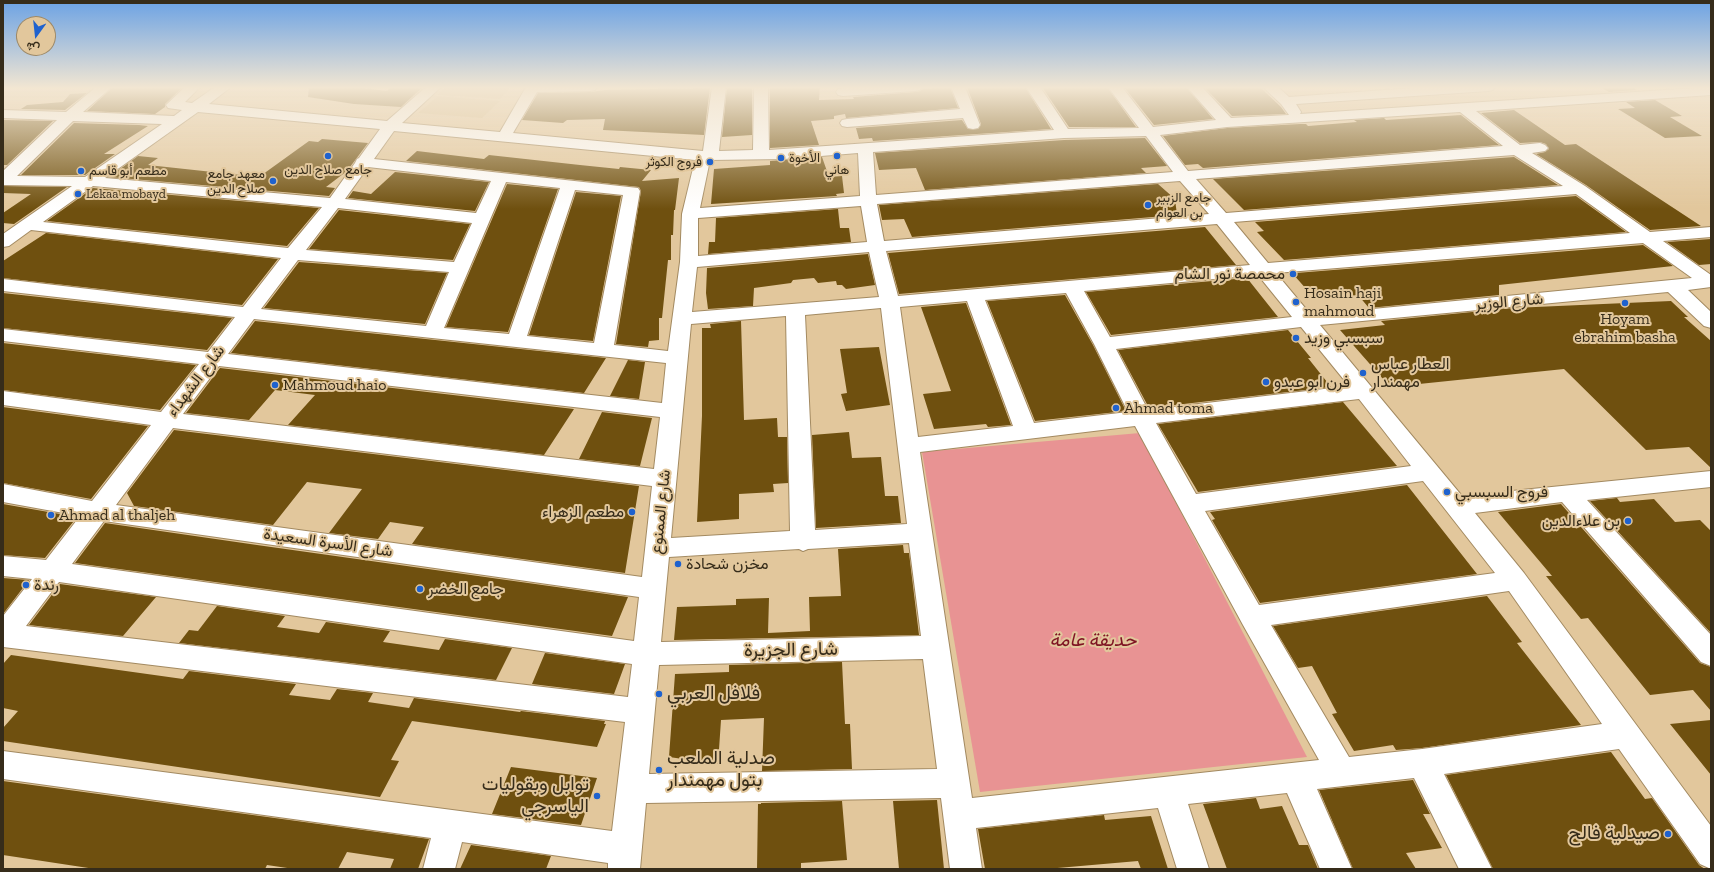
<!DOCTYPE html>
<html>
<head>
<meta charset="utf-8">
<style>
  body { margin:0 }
  #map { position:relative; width:1714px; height:872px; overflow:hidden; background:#e2c79c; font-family:"Zilla Slab",Vazirmatn,serif }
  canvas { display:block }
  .frame { position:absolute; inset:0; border:4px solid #362c1a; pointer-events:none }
  .north { position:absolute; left:16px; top:16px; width:40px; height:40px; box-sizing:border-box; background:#e2c79c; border:1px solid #9d8968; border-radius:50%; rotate:195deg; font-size:11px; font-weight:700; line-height:16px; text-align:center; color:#362c1a }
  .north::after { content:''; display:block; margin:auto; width:14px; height:18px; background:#1f62ce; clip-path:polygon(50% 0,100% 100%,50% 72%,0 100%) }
</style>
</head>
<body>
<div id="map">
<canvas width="1714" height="872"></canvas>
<div class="frame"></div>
<div class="north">ش</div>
</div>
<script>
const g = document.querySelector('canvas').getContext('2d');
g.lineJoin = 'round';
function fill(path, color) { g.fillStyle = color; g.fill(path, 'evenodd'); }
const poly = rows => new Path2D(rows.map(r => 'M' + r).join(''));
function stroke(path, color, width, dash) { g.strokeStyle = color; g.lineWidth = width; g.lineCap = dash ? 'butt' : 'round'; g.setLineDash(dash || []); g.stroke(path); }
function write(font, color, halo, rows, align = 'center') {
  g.font = font + ' "Zilla Slab",Vazirmatn,serif'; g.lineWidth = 4; g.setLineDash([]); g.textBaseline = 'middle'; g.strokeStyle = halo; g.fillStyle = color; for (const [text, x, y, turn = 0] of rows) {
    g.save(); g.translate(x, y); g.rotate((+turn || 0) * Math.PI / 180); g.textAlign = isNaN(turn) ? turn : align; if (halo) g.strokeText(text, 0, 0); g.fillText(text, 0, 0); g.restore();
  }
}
fill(poly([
  [445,87,511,87,500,99,437,95],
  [438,96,500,101,482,118,418,113]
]), '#d8ba88');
fill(poly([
  [1140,433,1307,757,980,792,922,452]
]), '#e89393');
fill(poly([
  [113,87,183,87,165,104,165,107,155,114,87,111],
  [309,87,354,87,387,91,391,87,423,87,401,107,354,104,308,97],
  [727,87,752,87,752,135,722,137],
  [770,87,820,87,819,100,854,99,853,97,915,92,920,91,923,89,950,87,958,108,846,118,845,114,834,116,834,119,811,121,819,145,770,148],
  [967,87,1025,87,1051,129,873,141,872,138,859,139,856,128,962,120,968,129,978,129,981,124],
  [1042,87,1107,87,1136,127,1069,127],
  [1124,87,1186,87,1213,119,1154,125],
  [1204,87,1260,87,1281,107,1286,114,1232,116],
  [1600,87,1631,87,1637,90,1609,92],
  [710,88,704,135,603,130,605,119,567,120,563,123,522,120,538,93,590,92,605,90],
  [87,93,65,110,21,109,27,105,63,102,70,94],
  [1655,100,1682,116,1670,117,1702,136,1665,138,1618,109,1635,108,1626,102],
  [1514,110,1565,145,1576,144,1701,226,1650,230,1586,185,1536,154,1545,152,1549,149,1546,144,1540,142,1520,143,1481,113],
  [1461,115,1499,145,1203,168,1198,164,1185,165,1163,136,1227,128,1300,124,1306,124,1308,126,1357,122,1354,120,1384,118,1386,120],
  [3,120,4,120,53,121,7,165,3,165],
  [74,123,139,125,148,126,104,154,115,154,85,175,21,175],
  [1145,138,1167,166,1141,168,1146,173,925,190,916,168,879,170,875,153,1064,140],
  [322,139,368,143,347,171,326,187,335,188,329,196,109,177,138,156,158,158,148,165,259,177,309,141,318,142],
  [417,151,484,159,489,155,580,165,619,169,620,167,651,170,642,181,679,178,675,210,674,210,673,235,671,235,671,260,668,260,662,318,659,318,659,340,649,341,648,347,616,344,641,191,639,187,406,161],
  [822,157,829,177,842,176,844,193,836,194,837,196,711,204,714,169,770,165,770,161],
  [1514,157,1558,185,1244,210,1213,179],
  [395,172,489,182,475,211,348,198,353,191,371,194],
  [507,184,558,189,508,332,446,327],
  [1158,184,1175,199,1177,215,912,237,904,219,882,220,879,205],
  [3,186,67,187,14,224,3,223,3,213,31,194,3,193],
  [93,188,319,208,287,246,47,221],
  [576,192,621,196,593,341,529,335],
  [1576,196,1626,232,1284,260,1257,232,1264,231,1255,222],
  [838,209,840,228,849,228,851,242,708,254,709,242,715,242,716,218],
  [339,210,470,224,453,260,309,249],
  [1205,227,1236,265,899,294,888,253],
  [46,233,278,259,242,305,3,278,3,261],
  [1711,239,1711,264,1699,265,1667,242],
  [1643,245,1673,266,1499,285,1499,295,1369,308,1358,295,1315,299,1293,274,1297,274,1296,273],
  [868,254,875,285,846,289,842,285,837,285,836,281,818,283,814,278,793,280,791,283,754,288,753,306,708,309,706,293,707,268],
  [299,262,447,273,425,324,264,308],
  [1247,278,1278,317,1111,335,1086,292],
  [3,293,232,318,207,350,3,328],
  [1065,295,1093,345,1126,411,1035,421,987,301],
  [1671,301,1688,317,1684,317,1711,341,1711,468,1689,447,1646,450,1564,369,1390,387,1340,330,1385,325,1381,321,1513,308],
  [966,303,1011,425,988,427,986,424,934,429,923,394,951,391,921,307],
  [255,321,606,358,584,393,231,353],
  [741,321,744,420,777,418,778,437,787,437,788,483,773,484,774,492,739,494,739,519,697,522,702,416,702,328,711,328,710,324],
  [1288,330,1311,358,1308,358,1331,387,1149,408,1118,350],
  [3,343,196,365,160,410,3,390],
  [879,347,890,405,846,411,841,394,847,393,840,349],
  [628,360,645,362,639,399,610,396],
  [220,368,574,409,544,455,288,425,315,395,275,390,249,420,186,413],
  [1343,402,1397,466,1198,492,1158,424],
  [3,407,148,426,91,499,3,483],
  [602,412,652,418,640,466,579,459],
  [174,430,639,486,625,573,412,544,424,527,390,522,378,539,329,533,362,489,307,482,273,525,134,506,127,493],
  [849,432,852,458,881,457,885,496,898,496,901,523,816,528,812,435],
  [1407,485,1477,574,1260,603,1212,520,1215,519,1210,512],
  [1617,498,1620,502,1654,499,1675,522,1700,520,1711,531,1711,633,1590,501],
  [3,504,77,517,45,558,3,555],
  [1561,504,1700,663,1711,667,1711,711,1693,690,1650,695,1588,618,1581,619,1546,576,1552,576,1498,512],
  [105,523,257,545,628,597,612,636,75,563],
  [903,545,904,553,909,553,919,635,674,640,677,607,736,605,736,599,769,598,768,633,810,631,809,597,841,596,838,549],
  [3,578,29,580,3,614],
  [60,584,156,597,123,636,29,625],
  [1487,596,1522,642,1517,643,1581,725,1422,748,1396,750,1393,745,1354,751,1332,714,1337,713,1312,666,1298,668,1273,626],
  [217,606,285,616,277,627,319,633,326,622,390,631,383,642,439,650,445,639,512,648,496,680,179,643,189,630,198,631],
  [545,653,625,664,614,694,532,684],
  [11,655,183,679,189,671,296,684,289,695,330,700,337,689,373,693,368,702,409,708,414,698,520,712,521,711,605,721,604,724,606,724,597,747,412,721,391,760,399,761,380,797,3,741,3,728,18,711,3,708,3,664],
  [842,662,845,724,850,724,852,769,762,771,764,718,721,720,718,764,669,757,675,674,729,672,729,665],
  [1711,720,1711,775,1670,724],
  [1611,752,1645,799,1652,798,1699,865,1705,869,1493,869,1446,775],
  [511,767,597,778,581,825,492,814],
  [1413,780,1430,814,1423,814,1442,848,1406,853,1416,869,1353,869,1319,790],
  [3,781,429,839,418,869,390,869,394,859,347,852,338,869,294,869,267,865,265,869,95,869,3,855],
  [1256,798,1260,809,1282,806,1299,845,1308,845,1318,869,1227,869,1203,804],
  [937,800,944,869,899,869,893,801],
  [842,801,847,860,801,863,801,869,757,869,758,804,761,804,761,803],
  [1104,815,1105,820,1151,816,1168,869,1141,869,1138,861,1046,869,985,869,978,829],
  [471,845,551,856,546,869,460,869]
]), '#6f500f');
const minor = poly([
  [96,87,112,87,83,112,174,116,182,110,168,108,166,105,185,87,200,87,185,102,192,103,215,87,231,87,209,104,387,121,426,87,441,87,402,123,500,132,526,87,597,87,595,90,590,91,537,92,513,133,703,151,712,87,726,87,719,151,753,150,754,87,768,87,769,150,1054,130,1026,87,1040,87,1068,129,1139,128,1108,87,1122,87,1153,127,1216,120,1187,87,1202,87,1231,118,1289,115,1281,104,1263,87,1278,87,1289,97,1426,87,1495,87,1493,90,1488,91,1296,104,1301,112,1300,114,1711,87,1711,95,1476,111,1520,145,1540,143,1545,145,1548,148,1545,151,1532,153,1585,186,1650,232,1711,227,1711,237,1663,241,1711,275,1711,287,1688,290,1711,312,1711,328,1704,326,1668,292,1320,325,1462,496,1711,471,1711,487,1587,500,1711,635,1711,666,1701,662,1562,502,1475,513,1524,573,1711,826,1711,869,1700,864,1619,749,1444,774,1492,869,1459,869,1414,778,1317,789,1352,869,1320,869,1287,793,1188,804,1209,869,1177,869,1158,808,976,828,982,869,950,869,941,798,646,803,640,869,608,869,608,863,462,842,455,869,423,869,431,838,3,779,3,751,612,831,625,722,3,647,3,616,32,579,3,576,3,556,46,560,80,516,3,502,3,484,92,501,151,425,3,405,3,391,161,412,199,364,3,341,3,329,208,352,235,317,3,291,3,279,243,307,281,258,31,230,9,246,3,247,3,234,72,186,3,185,3,171,57,120,3,118,3,110,66,112,96,87],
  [198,112,380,129,359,158,357,159,355,163,330,198,105,178,198,112],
  [1460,112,1503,146,1188,171,1160,135,1227,127,1460,112],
  [73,121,162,124,85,177,17,176,73,121],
  [394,131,695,160,682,214,680,262,668,351,614,345,640,191,638,188,374,159,394,131],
  [1146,136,1173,172,876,195,873,152,1064,138,1146,136],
  [858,153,860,196,700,208,710,160,784,159,858,153],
  [1514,155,1563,186,1226,213,1196,179,1514,155],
  [368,167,491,181,476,213,345,199,368,167],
  [1180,181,1209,214,884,241,877,204,1180,181],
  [506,182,560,188,509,334,444,328,506,182],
  [93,186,322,207,288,248,43,222,93,186],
  [575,190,623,195,594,343,527,336,575,190],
  [1576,194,1630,233,1268,263,1234,222,1576,194],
  [861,206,867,242,698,256,698,218,861,206],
  [338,208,472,223,454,262,306,250,338,208],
  [1217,224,1250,265,898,296,886,251,1217,224],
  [1643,243,1692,278,1311,315,1276,273,1643,243],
  [869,252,879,297,692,312,697,267,869,252],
  [298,260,449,272,426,326,261,309,298,260],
  [1258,275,1292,317,1110,337,1084,291,1258,275],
  [1066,293,1094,344,1128,412,1034,423,985,300,1066,293],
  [967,301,1013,426,918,437,900,307,967,301],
  [881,308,907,524,815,530,805,315,881,308],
  [786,316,790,531,671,538,691,324,786,316],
  [254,319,666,363,662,403,228,354,254,319],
  [1301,327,1349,386,1148,410,1116,349,1301,327],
  [219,366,660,417,654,469,183,414,219,366],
  [1359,399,1411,466,1196,494,1156,423,1359,399],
  [1135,426,1243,625,1319,760,972,798,920,452,1135,426],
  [173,428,652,486,642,577,116,505,173,428],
  [1423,481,1495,573,1259,605,1205,511,1423,481],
  [104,521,639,597,634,641,72,564,104,521],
  [909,543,921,636,661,642,669,557,799,549,803,551,808,549,909,543],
  [59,582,632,664,628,697,26,626,59,582],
  [1509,591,1602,724,1422,749,1349,757,1271,625,1509,591],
  [923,659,937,769,649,774,659,665,923,659],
  [853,87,922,87,920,90,915,91,843,96,838,95,836,92,838,89,853,87],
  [951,87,965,87,980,125,978,128,973,129,968,128,963,118,847,127,842,126,840,123,842,120,847,119,960,109,951,87]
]);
stroke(minor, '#a38a61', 2);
fill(minor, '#fff');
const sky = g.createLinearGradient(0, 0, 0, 209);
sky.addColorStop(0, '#6ba2e4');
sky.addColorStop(0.42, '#f2e6d2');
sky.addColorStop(1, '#f2e6d200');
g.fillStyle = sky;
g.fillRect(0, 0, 1714, 209);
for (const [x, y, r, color] of [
  [328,156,4,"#1f62ce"],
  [837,156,4,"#1f62ce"],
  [781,158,4,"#1f62ce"],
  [710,162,4,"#1f62ce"],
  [81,171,4,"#1f62ce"],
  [273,181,4,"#1f62ce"],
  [78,194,4,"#1f62ce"],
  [1148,205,4,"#1f62ce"],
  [1293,274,4,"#1f62ce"],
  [1296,302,4,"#1f62ce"],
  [1625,303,4,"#1f62ce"],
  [1296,338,4,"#1f62ce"],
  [1363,373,4,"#1f62ce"],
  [1266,382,4,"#1f62ce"],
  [275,385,4,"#1f62ce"],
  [1116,408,4,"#1f62ce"],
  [1447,492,4,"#1f62ce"],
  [632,512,4,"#1f62ce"],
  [51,515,4,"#1f62ce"],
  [1628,521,4,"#1f62ce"],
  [678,564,4,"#1f62ce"],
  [26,585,4,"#1f62ce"],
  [420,589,4,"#1f62ce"],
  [659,694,4,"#1f62ce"],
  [659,770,4,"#1f62ce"],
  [597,796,4,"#1f62ce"],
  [1668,834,4,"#1f62ce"]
]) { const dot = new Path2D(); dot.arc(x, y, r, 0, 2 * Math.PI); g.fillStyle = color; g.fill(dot); stroke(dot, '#e2c79c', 1.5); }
write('13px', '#362c1a', '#e2c79c', [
  ["الأخوة",789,158],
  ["فروج الكوثر",702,162,"right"],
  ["جامع صلاح الدين",328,170,"center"],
  ["هاني",837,170,"center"],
  ["مطعم أبو قاسم",89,171],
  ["معهد جامع",265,174,"right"],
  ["صلاح الدين",265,189,"right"],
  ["Lekaa mobayd",86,194],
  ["جامع الزبير",1156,198],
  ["بن العوام",1156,213]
], 'left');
write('16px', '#362c1a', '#e2c79c', [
  ["محمصة نور الشام",1285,274,"right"],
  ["Hosain haji",1304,293],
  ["mahmoud",1304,311],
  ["Hoyam",1625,319,"center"],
  ["ebrahim basha",1625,337,"center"],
  ["سبسبي وزيد",1304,338],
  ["العطار عباس",1371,364],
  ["مهمندار",1371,382],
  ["فرن ابو عبدو",1274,382],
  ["Mahmoud haio",283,385],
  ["Ahmad toma",1124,408],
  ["فروج السبسبي",1455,492],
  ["مطعم الزهراء",624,512,"right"],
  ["Ahmad al thaljeh",59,515],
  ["بن علاءالدين",1620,521,"right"],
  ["مخزن شحادة",686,564],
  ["رندة",34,585],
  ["جامع الخضر",428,589]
], 'left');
write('16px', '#362c1a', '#e2c79c', [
  ["شارع الوزير",1509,302,-5],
  ["شارع الشهداء",196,381,-53],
  ["شارع الممنوع",661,512,-84],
  ["شارع الأسرة السعيدة",328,543,8]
]);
write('italic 19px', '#7f1423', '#e2c79c', [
  ["حديقة عامة",1093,641]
]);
write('19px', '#362c1a', '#e2c79c', [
  ["شارع الجزيرة",791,650,-1]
]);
write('19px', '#362c1a', '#e2c79c', [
  ["فلافل العربي",667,694],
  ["صدلية الملعب",667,759],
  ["بتول مهمندار",667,781],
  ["توابل وبقوليات",589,785,"right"],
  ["الياسرجي",589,807,"right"],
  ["صيدلية فالح",1660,834,"right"]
], 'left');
</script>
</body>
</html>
